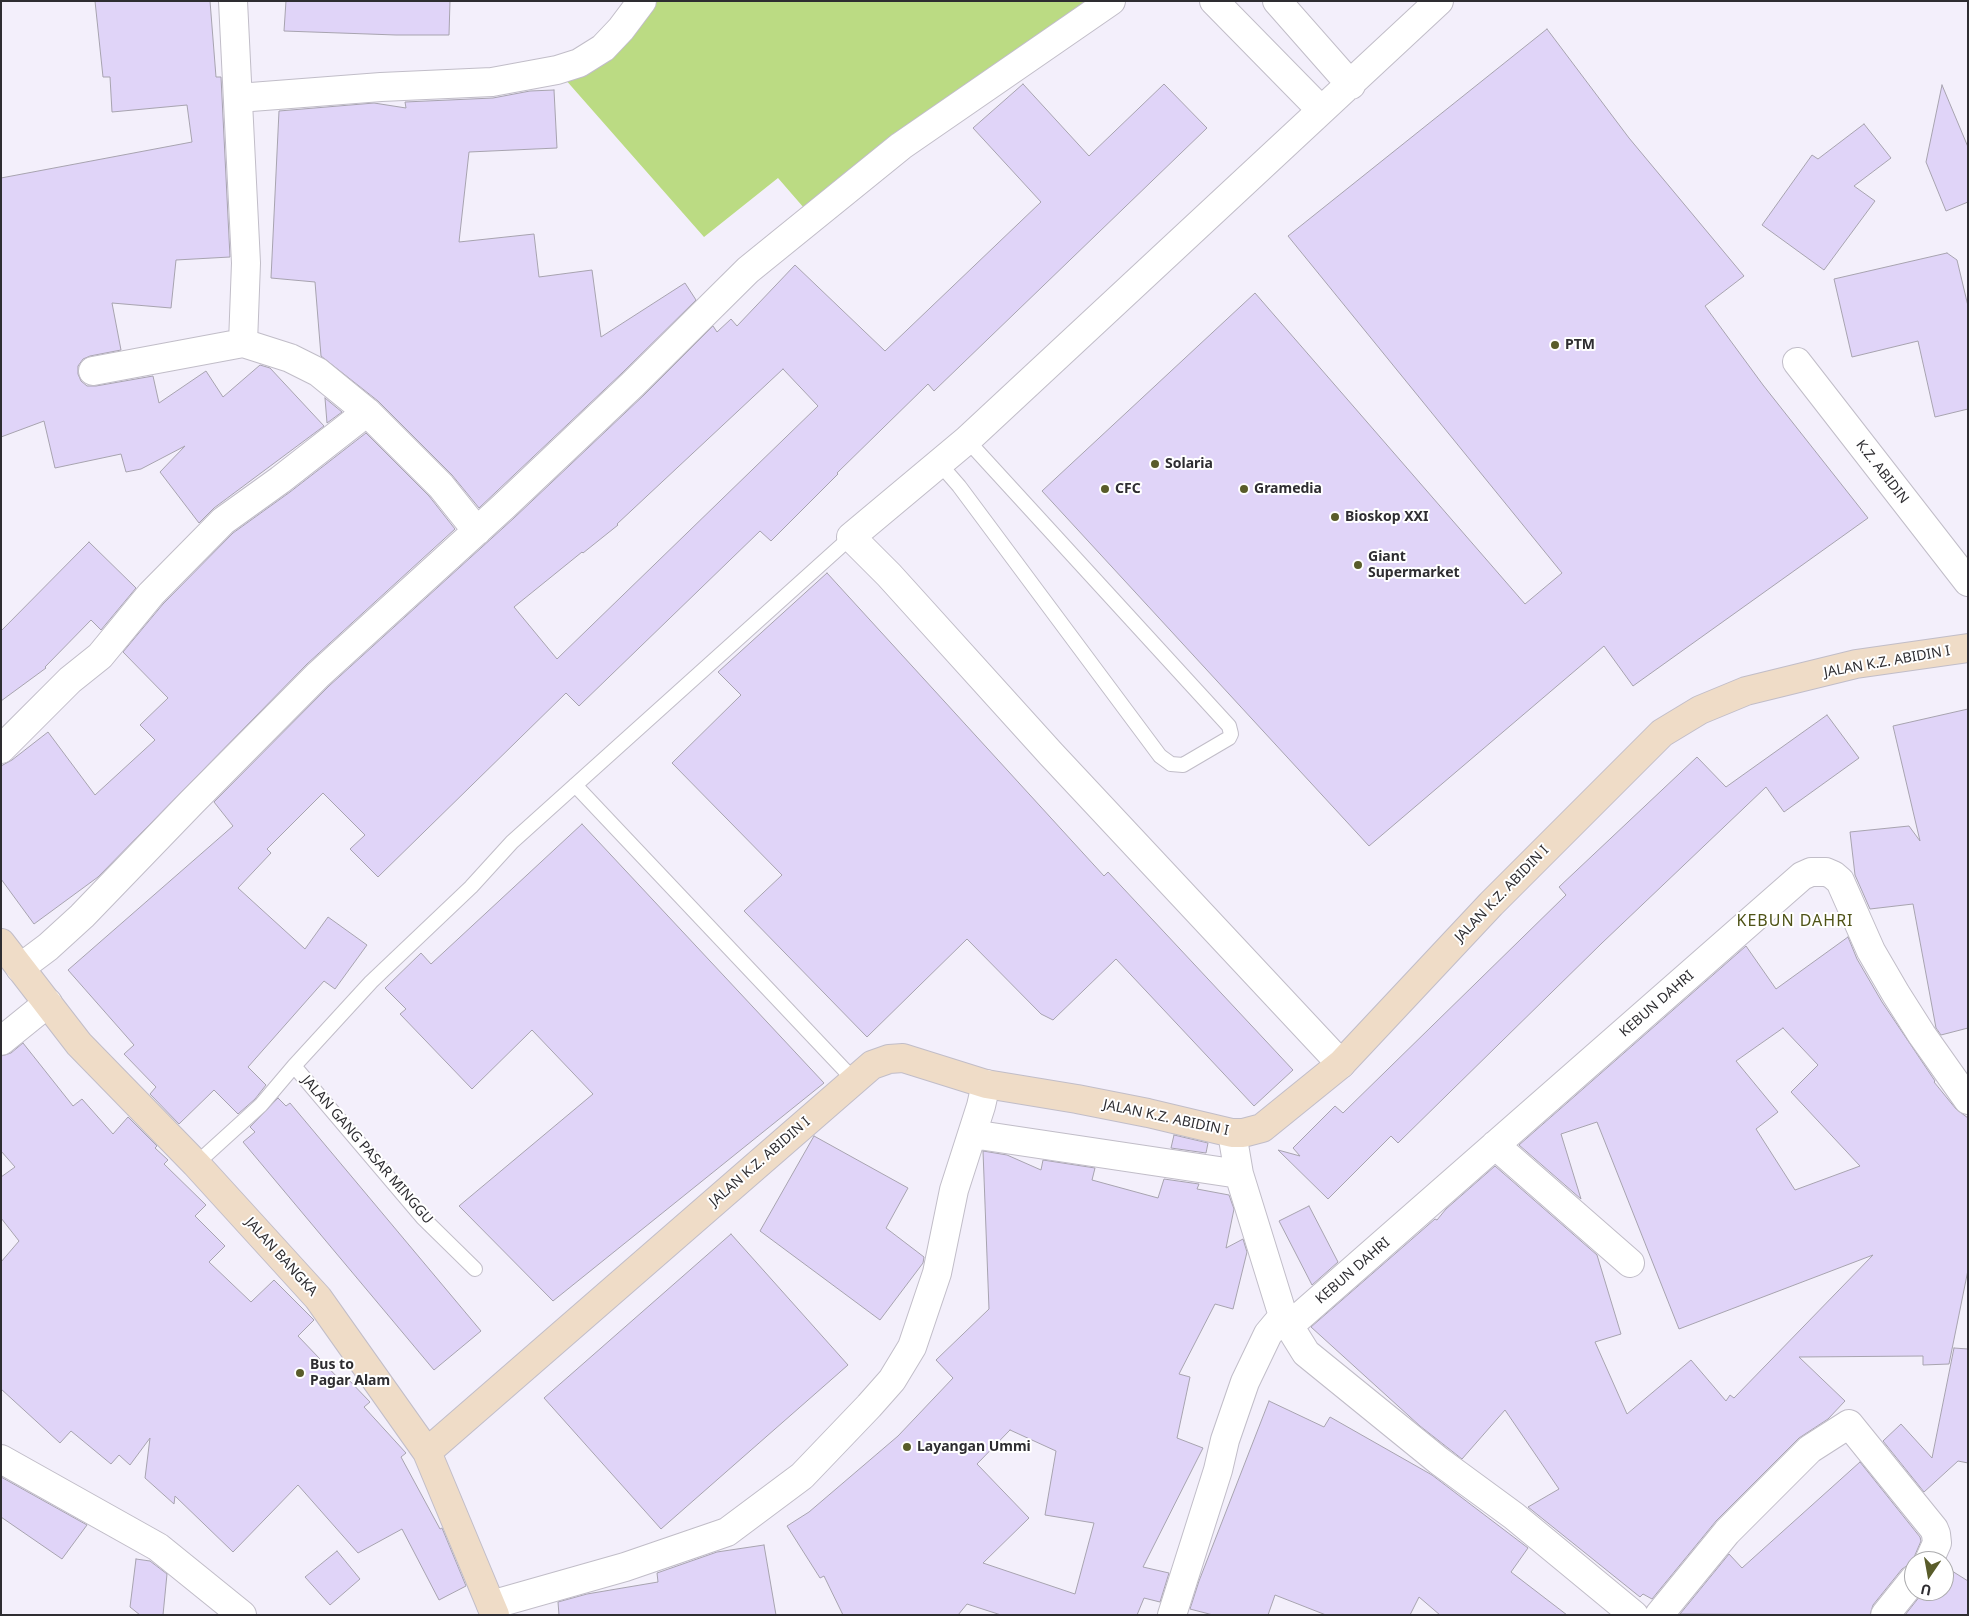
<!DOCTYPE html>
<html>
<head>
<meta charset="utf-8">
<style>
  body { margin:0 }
  #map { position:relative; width:1969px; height:1616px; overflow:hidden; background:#f3effb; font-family:"Noto Sans",sans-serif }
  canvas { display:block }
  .frame { position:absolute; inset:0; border:2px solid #2e2d31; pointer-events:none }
  .north { position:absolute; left:1904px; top:1551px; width:50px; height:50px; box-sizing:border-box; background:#fff; border:1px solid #ababad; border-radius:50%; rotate:192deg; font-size:14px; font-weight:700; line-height:20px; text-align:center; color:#2e2d31 }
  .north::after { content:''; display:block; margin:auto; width:18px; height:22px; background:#595c2a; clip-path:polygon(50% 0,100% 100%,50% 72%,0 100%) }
</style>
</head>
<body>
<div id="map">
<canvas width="1969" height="1616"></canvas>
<div class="frame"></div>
<div class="north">U</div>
</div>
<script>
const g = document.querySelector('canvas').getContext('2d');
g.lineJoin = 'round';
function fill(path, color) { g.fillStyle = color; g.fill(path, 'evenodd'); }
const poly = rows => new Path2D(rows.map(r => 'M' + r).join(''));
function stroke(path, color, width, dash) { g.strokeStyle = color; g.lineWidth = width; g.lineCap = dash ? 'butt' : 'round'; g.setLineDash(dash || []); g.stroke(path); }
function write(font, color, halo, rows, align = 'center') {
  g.font = font + ' "Noto Sans",sans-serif'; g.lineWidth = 4; g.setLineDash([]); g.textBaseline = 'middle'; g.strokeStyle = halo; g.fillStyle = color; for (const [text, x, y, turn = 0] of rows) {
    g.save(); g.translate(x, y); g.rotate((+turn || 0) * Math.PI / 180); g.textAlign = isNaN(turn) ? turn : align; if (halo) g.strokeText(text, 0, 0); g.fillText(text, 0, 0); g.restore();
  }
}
fill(poly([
  [633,1,1088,1,804,208,778,178,704,237,557,70]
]), '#bbdb83');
const building = poly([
  [95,1,210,1,216,77,221,77,230,257,176,260,171,308,112,303,121,350,90,356,83,359,78,366,78,374,81,381,87,386,96,386,153,376,159,403,206,371,223,397,260,365,270,368,324,426,214,508,199,523,160,472,185,446,141,469,126,472,121,454,55,468,44,421,1,437,1,178,192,142,187,105,112,112,110,77,103,77,95,1],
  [286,1,450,1,449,35,396,35,284,31,286,1],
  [1547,29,1629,138,1744,276,1705,306,1763,385,1868,518,1633,686,1604,646,1369,846,1042,491,1255,293,1525,604,1562,573,1288,236,1547,29],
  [1023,84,1089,156,1164,84,1207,128,934,391,928,384,837,473,838,474,771,541,760,531,579,706,566,693,378,877,350,849,365,835,323,793,267,849,271,853,238,888,305,949,328,917,367,945,335,989,324,981,248,1067,266,1085,255,1099,238,1114,214,1090,179,1124,150,1094,156,1087,124,1054,134,1045,68,970,233,826,214,802,329,686,514,518,644,395,713,326,717,332,731,319,737,326,795,265,885,351,1041,202,973,128,1023,84],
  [783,369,818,406,557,659,514,607,582,552,583,553,618,525,617,524,783,369],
  [1942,85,1968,147,1968,202,1946,211,1926,162,1942,85],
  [554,90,557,148,469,152,459,242,534,234,539,277,592,270,601,337,685,283,696,300,622,373,479,508,452,475,378,401,321,356,315,282,271,278,279,111,374,103,406,108,405,102,493,98,530,91,554,90],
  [1864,124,1891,158,1854,186,1875,201,1824,270,1762,225,1812,155,1818,159,1864,124],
  [1947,253,1957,260,1968,306,1968,409,1935,417,1918,341,1852,357,1834,279,1947,253],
  [325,398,342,412,327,423,325,398],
  [366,433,429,496,455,529,307,664,98,877,34,924,1,879,1,766,12,760,48,732,95,795,155,740,140,725,168,698,123,652,163,604,233,533,290,492,366,433],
  [89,542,136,588,101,630,91,620,45,667,46,668,1,701,1,631,89,542],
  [827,573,1104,876,1108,872,1293,1070,1254,1106,1116,959,1053,1020,1041,1014,967,939,867,1037,744,911,782,875,672,763,741,695,718,672,827,573],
  [1968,709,1968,1028,1941,1035,1936,1028,1913,904,1870,909,1855,875,1850,832,1909,826,1920,841,1893,726,1968,709],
  [1827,715,1859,758,1784,812,1766,787,1602,943,1398,1143,1391,1136,1328,1199,1278,1150,1300,1156,1293,1148,1335,1106,1343,1113,1566,895,1559,887,1697,757,1726,787,1827,715],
  [582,824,824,1083,553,1301,459,1206,593,1094,532,1030,472,1089,400,1014,406,1009,385,988,421,953,431,964,582,824],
  [1848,937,1857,959,1882,1002,1935,1081,1934,1082,1956,1109,1968,1118,1968,1270,1949,1364,1923,1365,1923,1356,1799,1357,1845,1401,1828,1419,1799,1438,1716,1521,1652,1599,1643,1594,1640,1597,1528,1507,1559,1489,1505,1410,1462,1459,1420,1426,1311,1327,1435,1219,1437,1220,1446,1209,1495,1166,1597,1255,1621,1334,1595,1342,1627,1414,1691,1360,1726,1401,1730,1395,1734,1398,1873,1255,1679,1329,1597,1122,1561,1134,1581,1199,1519,1145,1746,946,1776,989,1848,937],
  [1783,1028,1818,1065,1791,1092,1860,1166,1795,1190,1756,1129,1778,1112,1736,1061,1783,1028],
  [23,1043,73,1106,82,1099,113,1134,128,1117,157,1146,155,1148,168,1160,164,1164,206,1205,195,1216,225,1246,209,1262,251,1302,274,1280,314,1320,298,1336,340,1380,345,1376,370,1402,364,1407,406,1453,401,1457,440,1529,442,1528,466,1586,439,1600,402,1529,358,1553,298,1485,233,1552,175,1496,174,1504,145,1478,150,1438,130,1465,119,1455,111,1464,71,1431,60,1443,1,1389,1,1262,19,1241,1,1218,1,1177,15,1167,1,1151,1,1056,11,1053,23,1043],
  [278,1098,286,1106,290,1103,481,1331,434,1370,243,1142,255,1132,250,1127,278,1098],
  [1174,1135,1208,1143,1206,1153,1171,1148,1174,1135],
  [814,1136,908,1188,886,1228,924,1257,923,1263,880,1320,760,1231,814,1136],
  [983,1151,1007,1155,1041,1170,1043,1160,1095,1168,1092,1180,1158,1198,1164,1179,1199,1184,1197,1189,1229,1195,1234,1209,1226,1248,1243,1239,1247,1252,1233,1309,1215,1304,1179,1374,1190,1377,1177,1438,1203,1448,1143,1567,1169,1573,1160,1602,1144,1598,1137,1615,1001,1615,967,1604,958,1615,843,1615,824,1576,820,1578,787,1526,809,1512,898,1436,953,1378,936,1360,989,1309,983,1151],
  [1010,1430,1056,1451,1045,1515,1094,1523,1075,1594,983,1563,1029,1518,977,1464,1010,1430],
  [1309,1206,1338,1262,1312,1285,1279,1221,1309,1206],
  [731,1234,848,1365,661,1529,544,1398,731,1234],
  [1954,1348,1968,1349,1968,1463,1958,1461,1924,1492,1883,1441,1901,1424,1932,1458,1954,1348],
  [1269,1401,1324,1427,1330,1417,1432,1475,1528,1548,1511,1572,1567,1615,1440,1615,1419,1597,1410,1615,1326,1615,1275,1595,1268,1615,1213,1615,1190,1609,1199,1581,1269,1401],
  [1860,1462,1920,1537,1921,1541,1915,1555,1914,1564,1908,1565,1902,1569,1873,1605,1870,1615,1680,1614,1729,1554,1742,1568,1860,1462],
  [1,1477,87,1525,62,1559,1,1517,1,1477],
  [764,1545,776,1615,559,1615,558,1602,587,1594,658,1582,657,1573,717,1552,764,1545],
  [337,1551,360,1579,330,1605,305,1577,337,1551],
  [136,1559,150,1561,167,1574,163,1615,140,1615,130,1607,136,1559],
  [1944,1566,1968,1581,1968,1615,1905,1615,1924,1591,1944,1591,1944,1566]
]);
fill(building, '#e0d4f8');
stroke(building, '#a7a3af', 1);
const lane = poly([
  [939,463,959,486,1160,756,1171,764,1183,765,1229,738,1231,734,1229,726,967,440],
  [575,785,854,1080],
  [294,1066,371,982,471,887,512,842,851,537],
  [196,1164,261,1105,294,1066,423,1218,475,1269]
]);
const street = poly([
  [233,1,246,263,243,343,290,358,318,372,367,412,441,486,477,531],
  [1214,1,1321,110],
  [1277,1,1351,85],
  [238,98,381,87,492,82,557,70,579,63,603,48,621,29,642,1],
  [1797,362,1968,582],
  [93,371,243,343],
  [1,749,70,680,100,656,151,594,223,521,280,480,367,412],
  [20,968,48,947,82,916,192,802,318,675,503,507,633,384,748,270,901,146,1111,1],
  [1,1041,48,1003],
  [1341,1064,1051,754,889,575,851,537,967,440,1439,1],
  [1232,1133,1239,1174,1283,1316,1306,1353,1439,1461,1514,1516,1634,1615],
  [972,1134,1239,1174],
  [1495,1145,1630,1263],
  [1289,1326,1802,876,1811,872,1826,872,1833,875,1840,881,1871,951,1896,994,1922,1035,1968,1100],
  [1,1459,158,1547,242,1615],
  [491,1605,625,1567,727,1532,802,1476,869,1406,892,1380,912,1347,937,1273,954,1190,981,1106,986,1084],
  [1172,1615,1218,1470,1225,1440,1245,1382,1268,1334,1283,1316],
  [1659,1615,1727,1532,1810,1449,1849,1424,1934,1529,1936,1534,1937,1543,1929,1561],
  [1885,1615,1914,1579]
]);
const secondary = poly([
  [1,943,79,1044,196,1164,318,1298,427,1452,495,1615],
  [427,1452,872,1065,889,1059,903,1058,986,1084,1077,1099,1148,1113,1232,1133,1243,1133,1262,1128,1341,1064,1491,904,1662,733,1700,710,1746,691,1856,664,1968,648]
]);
stroke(lane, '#c1bdc8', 16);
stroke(street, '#c1bdc8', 30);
stroke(secondary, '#c1bdc8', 30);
stroke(lane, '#fff', 14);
stroke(street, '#fff', 28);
stroke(secondary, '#efdcc7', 28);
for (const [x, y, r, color] of [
  [1555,345,5,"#595c2a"],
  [1155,464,5,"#595c2a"],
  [1105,489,5,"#595c2a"],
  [1244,489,5,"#595c2a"],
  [1335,517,5,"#595c2a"],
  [1358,565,5,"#595c2a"],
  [300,1373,5,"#595c2a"],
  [907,1447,5,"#595c2a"]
]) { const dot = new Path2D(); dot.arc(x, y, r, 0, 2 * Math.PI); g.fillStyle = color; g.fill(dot); stroke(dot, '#fff', 2); }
write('bold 14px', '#2e2d31', '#fff', [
  ["PTM",1565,345],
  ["Solaria",1165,464],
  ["CFC",1115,489],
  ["Gramedia",1254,489],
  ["Bioskop XXI",1345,517],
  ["Giant",1368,557],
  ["Supermarket",1368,573],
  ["Bus to",310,1365],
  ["Pagar Alam",310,1381],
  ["Layangan Ummi",917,1447]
], 'left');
write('14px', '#2e2d31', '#fff', [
  ["K.Z. ABIDIN",1882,472,52],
  ["JALAN K.Z. ABIDIN I",1887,662,-10],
  ["JALAN K.Z. ABIDIN I",1502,894,-46],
  ["KEBUN DAHRI",1657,1004,-41],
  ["JALAN K.Z. ABIDIN I",1166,1118,12],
  ["JALAN GANG PASAR MINGGU",367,1150,49],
  ["JALAN K.Z. ABIDIN I",760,1162,-41],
  ["JALAN BANGKA",281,1257,48],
  ["KEBUN DAHRI",1353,1271,-41]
]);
g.letterSpacing = '1px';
write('16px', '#4e5216', '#fff', [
  ["KEBUN DAHRI",1795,921]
]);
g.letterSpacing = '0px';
</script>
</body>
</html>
